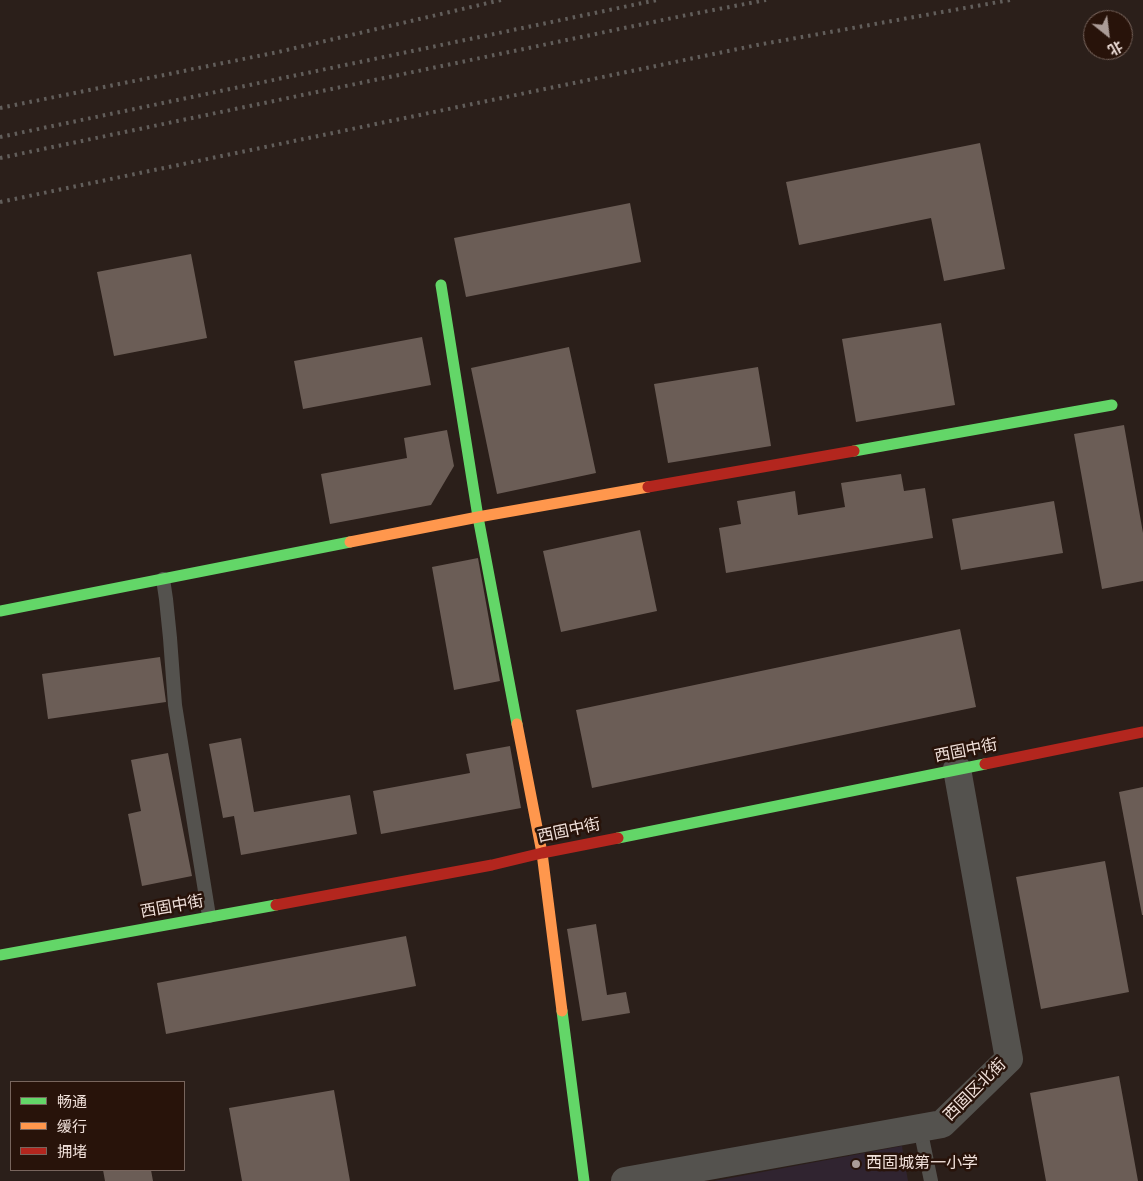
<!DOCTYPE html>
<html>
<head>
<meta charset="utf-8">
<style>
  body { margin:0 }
  #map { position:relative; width:1143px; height:1181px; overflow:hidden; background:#2b1f1a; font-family:"Fira Sans","Noto Sans SC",sans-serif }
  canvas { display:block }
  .legend { position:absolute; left:10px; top:1081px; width:175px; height:90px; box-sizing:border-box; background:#28130a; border:1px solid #78655d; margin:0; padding:6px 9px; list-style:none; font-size:15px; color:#f0e0da }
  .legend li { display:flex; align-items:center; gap:10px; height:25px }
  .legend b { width:25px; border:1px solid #78655d }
  .north { position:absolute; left:1083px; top:10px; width:50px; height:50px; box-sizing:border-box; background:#28130a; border:1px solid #78655d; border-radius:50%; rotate:151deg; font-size:14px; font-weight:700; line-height:20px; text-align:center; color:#f0e0da }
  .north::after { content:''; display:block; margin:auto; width:18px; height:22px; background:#ab9c97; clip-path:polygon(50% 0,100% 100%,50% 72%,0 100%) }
</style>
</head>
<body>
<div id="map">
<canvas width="1143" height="1181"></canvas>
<ul class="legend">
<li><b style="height:6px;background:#63d668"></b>畅通</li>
<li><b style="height:6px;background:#ff974d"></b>缓行</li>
<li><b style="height:6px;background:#b3261e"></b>拥堵</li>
</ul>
<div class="north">北</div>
</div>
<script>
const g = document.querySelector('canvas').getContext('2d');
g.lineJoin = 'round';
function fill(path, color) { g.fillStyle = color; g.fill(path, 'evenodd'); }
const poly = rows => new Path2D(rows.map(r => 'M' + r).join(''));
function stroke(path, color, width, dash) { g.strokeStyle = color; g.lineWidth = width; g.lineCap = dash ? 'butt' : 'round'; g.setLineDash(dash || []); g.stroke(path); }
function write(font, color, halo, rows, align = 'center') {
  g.font = font + ' "Fira Sans","Noto Sans SC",sans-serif'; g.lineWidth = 5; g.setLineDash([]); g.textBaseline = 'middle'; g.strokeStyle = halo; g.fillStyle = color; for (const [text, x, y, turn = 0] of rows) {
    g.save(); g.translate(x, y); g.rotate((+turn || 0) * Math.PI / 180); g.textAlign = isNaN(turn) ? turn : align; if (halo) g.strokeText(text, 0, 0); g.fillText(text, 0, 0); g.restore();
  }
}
fill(poly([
  [902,1146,908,1181,714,1181]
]), '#302430');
fill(poly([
  [980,143,1005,269,944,281,931,218,799,245,786,182],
  [630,203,641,262,466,297,454,238],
  [191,254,207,338,114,356,97,272],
  [941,323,955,405,856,422,842,339],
  [422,337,431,385,303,409,294,361],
  [569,347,596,473,497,494,471,368],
  [758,367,771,446,668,463,654,384],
  [1124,425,1143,533,1143,581,1102,589,1074,434],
  [447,430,454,466,431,505,330,524,321,474,407,458,404,438],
  [901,474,904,491,925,488,933,538,726,573,719,528,741,524,737,501,795,491,798,515,845,507,841,483],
  [1054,501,1063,553,961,570,952,519],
  [640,530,657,611,561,632,543,551],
  [478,558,500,681,454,690,432,567],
  [960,629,976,707,592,788,576,710],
  [160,657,166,702,48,719,42,674],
  [241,738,254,812,350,795,357,834,241,855,234,816,223,818,209,744],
  [510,746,521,808,381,834,373,791,470,773,466,754],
  [168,753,192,876,142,886,128,814,141,811,131,760],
  [1143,787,1143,915,1142,915,1119,792],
  [1105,861,1129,992,1041,1009,1016,877],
  [596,924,607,995,626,992,630,1013,582,1021,567,929],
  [406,936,416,986,166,1034,157,983],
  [1119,1076,1138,1181,1046,1181,1030,1093],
  [334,1090,350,1181,242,1181,229,1108],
  [103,1170,151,1170,153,1181,105,1181]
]), '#6b5d56');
stroke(poly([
  [163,579,166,599,170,638,175,705,209,916],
  [920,1128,931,1181]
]), '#54524e', 14);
stroke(poly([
  [625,1181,942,1124,1009,1059,957,769]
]), '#54524e', 28);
stroke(poly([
  [441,285,478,517,517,724],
  [854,451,1112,405],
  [0,611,350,542],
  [618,838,985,764],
  [0,955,276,905],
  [562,1011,584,1181]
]), '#63d668', 11);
stroke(poly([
  [350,542,478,517,648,487],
  [517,724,542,853,562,1011]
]), '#ff974d', 11);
stroke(poly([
  [648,487,854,451],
  [985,764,1143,732],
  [276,905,492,865,542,853,618,838]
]), '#b3261e', 11);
stroke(poly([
  [0,108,278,52,501,0],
  [0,137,657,0],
  [0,158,682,16,766,0],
  [0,202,757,45,1010,0]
]), '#625e5b', 4, [2.5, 5]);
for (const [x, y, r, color] of [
  [856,1164,5,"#ab9c97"]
]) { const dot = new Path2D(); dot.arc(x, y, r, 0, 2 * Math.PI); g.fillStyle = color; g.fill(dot); stroke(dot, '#28130a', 2); }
write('16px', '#f0e0da', '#28130a', [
  ["西固中街",966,751,-11],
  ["西固中街",569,831,-12],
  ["西固中街",172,907,-10],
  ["西固区北街",975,1090,-45]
]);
write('16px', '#f0e0da', '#28130a', [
  ["西固城第一小学",866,1164]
], 'left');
</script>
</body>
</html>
